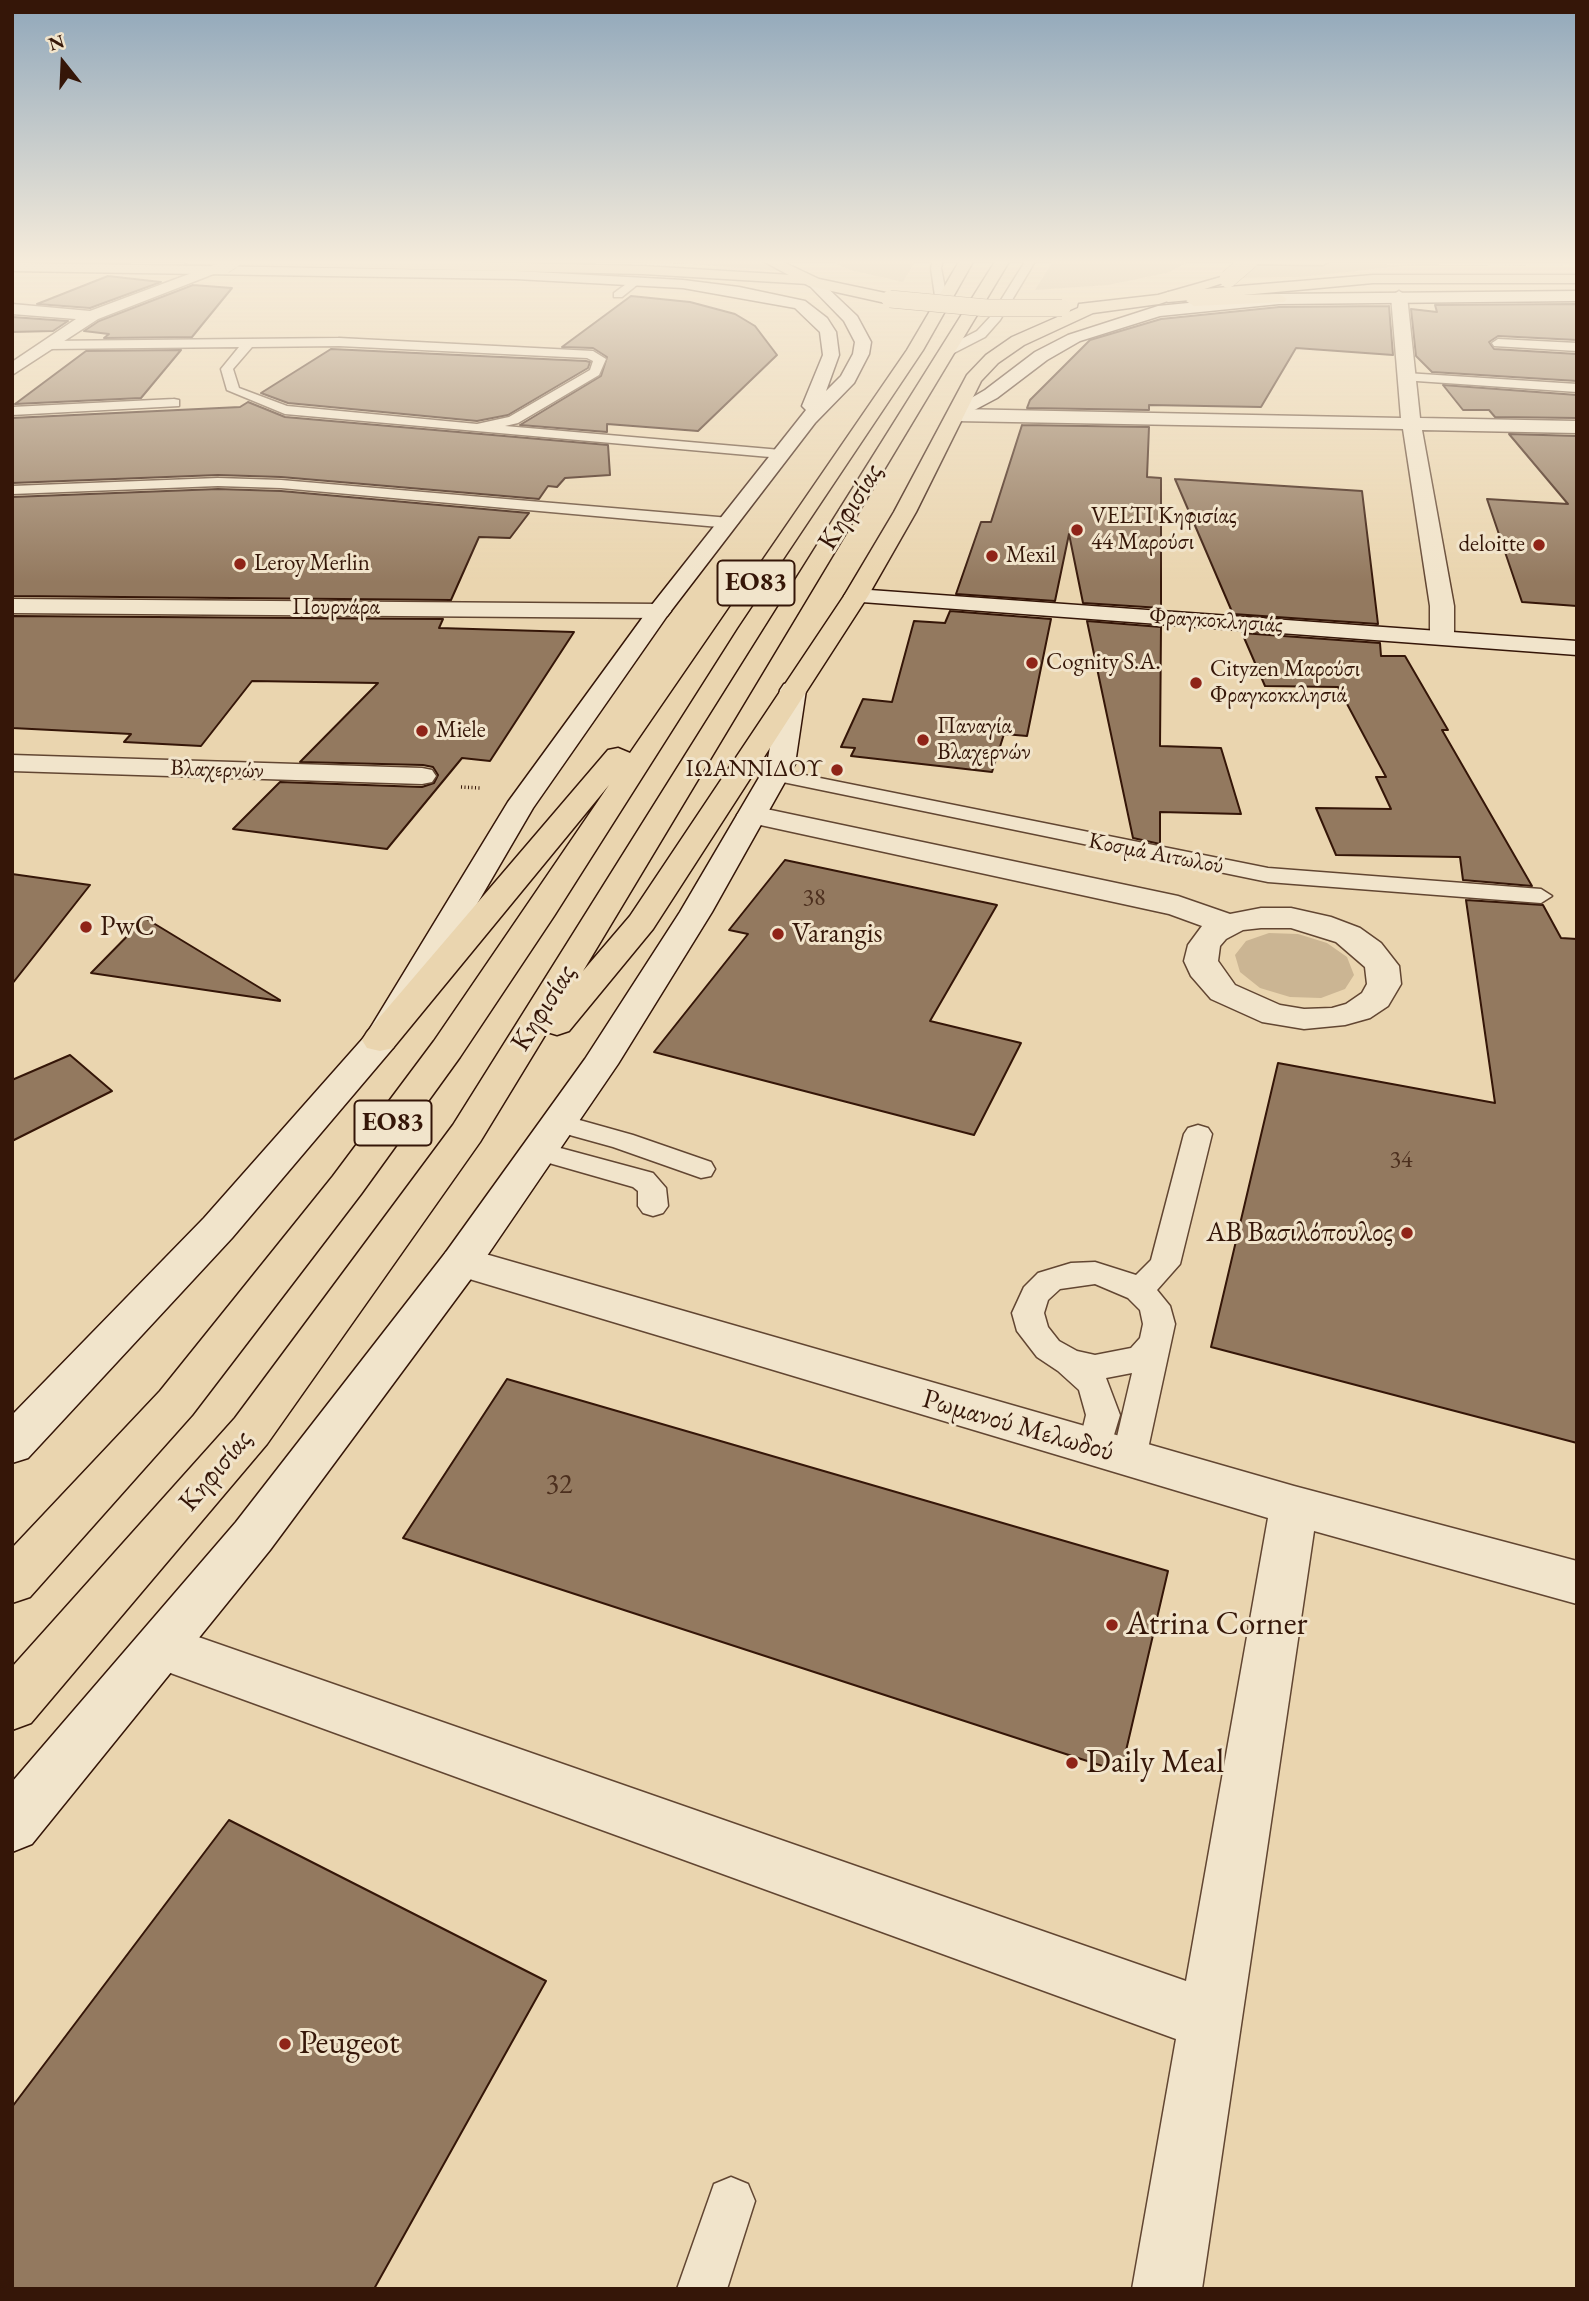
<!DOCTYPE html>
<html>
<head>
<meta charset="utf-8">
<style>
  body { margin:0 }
  #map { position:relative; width:1589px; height:2301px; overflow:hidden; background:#ead5af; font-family:"EB Garamond",serif }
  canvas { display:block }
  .frame { position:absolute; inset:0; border:14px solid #351608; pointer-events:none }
  .north { position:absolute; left:28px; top:28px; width:70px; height:70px; -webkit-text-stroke:5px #f1e4cb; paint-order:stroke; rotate:342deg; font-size:19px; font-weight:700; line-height:28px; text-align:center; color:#351608 }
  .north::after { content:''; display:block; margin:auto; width:24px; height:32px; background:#351608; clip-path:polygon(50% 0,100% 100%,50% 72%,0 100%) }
</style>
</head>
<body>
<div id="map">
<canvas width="1589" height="2301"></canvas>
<div class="frame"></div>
<div class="north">N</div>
</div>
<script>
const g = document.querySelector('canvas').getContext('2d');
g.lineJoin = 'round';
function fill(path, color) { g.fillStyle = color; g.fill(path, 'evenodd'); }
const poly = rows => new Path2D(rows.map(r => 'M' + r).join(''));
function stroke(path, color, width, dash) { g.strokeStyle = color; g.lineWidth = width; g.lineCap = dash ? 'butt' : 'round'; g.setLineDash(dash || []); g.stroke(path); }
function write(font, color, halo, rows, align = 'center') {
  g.font = font + ' "EB Garamond",serif'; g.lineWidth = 6; g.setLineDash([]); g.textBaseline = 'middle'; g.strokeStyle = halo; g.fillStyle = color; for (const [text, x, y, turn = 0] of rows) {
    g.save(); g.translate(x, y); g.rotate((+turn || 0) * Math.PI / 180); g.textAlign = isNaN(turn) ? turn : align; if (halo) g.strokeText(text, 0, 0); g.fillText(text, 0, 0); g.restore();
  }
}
fill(poly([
  [530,260,765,260,781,271,689,264],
  [828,260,916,260,903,282,850,270],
  [1053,261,1188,262,1167,273,1108,285,1035,290],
  [1253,263,1577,266,1402,266,1301,277,1239,278],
  [1269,933,1298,934,1327,943,1347,957,1354,975,1345,989,1321,998,1290,997,1260,988,1240,972,1235,955,1246,941]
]), '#cbb593');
const building = poly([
  [108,276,161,282,90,308,37,304,108,276],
  [193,285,232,288,192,337,104,338,109,334,84,331,99,321,193,285],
  [631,296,690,302,735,314,755,326,777,355,698,431,607,424,607,432,520,425,601,376,607,357,593,348,562,347,631,296],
  [1577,304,1577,340,1498,336,1489,342,1494,349,1577,354,1577,381,1432,372,1416,356,1411,309,1437,312,1435,305,1577,304],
  [1389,306,1393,355,1296,348,1261,407,1149,405,1149,410,1027,408,1030,400,1090,340,1161,319,1279,307,1389,306],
  [12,317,68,321,53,331,12,332,12,317],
  [331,349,586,361,590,362,588,368,508,415,477,421,288,403,261,393,331,349],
  [181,350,141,398,15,404,86,351,181,350],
  [1443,385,1577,395,1577,418,1495,417,1489,410,1463,410,1443,385],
  [248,402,285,417,608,445,610,475,565,478,557,487,548,486,539,499,281,477,218,475,12,483,12,418,240,407,248,402],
  [1022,425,1149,427,1147,477,1161,478,1161,608,1083,603,1069,534,1055,601,956,594,981,522,991,522,1022,425],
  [1509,434,1577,436,1577,606,1522,602,1487,499,1568,504,1509,434],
  [1175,479,1362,491,1378,624,1233,614,1175,479],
  [218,489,281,491,529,513,510,538,479,537,451,600,12,596,12,497,218,489],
  [950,611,1051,619,1027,736,1004,734,992,772,851,756,855,748,841,747,863,699,892,702,914,621,945,623,950,611],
  [12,616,443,619,439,628,574,632,490,761,462,758,387,849,233,829,280,782,422,787,434,783,438,775,433,767,423,765,300,762,378,683,252,681,201,746,124,742,131,734,12,728,12,616],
  [1087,621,1161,627,1160,746,1221,748,1241,814,1160,812,1160,844,1133,838,1087,621],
  [1242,633,1380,643,1381,656,1405,656,1448,730,1442,730,1532,886,1463,880,1460,857,1336,855,1316,808,1391,809,1376,777,1386,777,1338,687,1265,686,1242,633],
  [785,860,997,905,930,1021,1021,1043,974,1135,654,1052,748,934,729,930,785,860],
  [12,874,90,885,12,984,12,874],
  [1466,900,1543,905,1561,938,1577,939,1577,1443,1211,1347,1278,1063,1495,1103,1466,900],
  [145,918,280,1000,280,1001,91,973,145,918],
  [70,1055,112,1091,12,1141,12,1080,70,1055],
  [507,1379,1168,1571,1121,1772,403,1538,507,1379],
  [229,1820,546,1981,374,2289,12,2289,12,2107,229,1820]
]);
fill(building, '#93795f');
stroke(building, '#351608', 2);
const lane = poly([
  [933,260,943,260,941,268,948,303,942,306,936,303,931,268,933,260],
  [1026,260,1036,260,1000,320,985,337,950,355,942,355,942,349,977,331,991,316,1026,260],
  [633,279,642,281,622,297,614,297,614,293,633,279],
  [339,338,593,351,606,359,599,375,518,423,505,426,781,450,788,454,781,458,285,414,227,390,221,369,239,347,48,349,42,345,48,341,339,338],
  [339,346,587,358,593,361,590,370,509,417,477,424,287,406,239,388,233,369,252,347,339,346],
  [1498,339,1577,343,1577,351,1494,346,1492,343,1498,339],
  [1406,373,1577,384,1577,392,1402,380,1400,377,1406,373],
  [174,399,179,400,179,406,12,415,12,407,174,399],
  [218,478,281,480,730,518,738,523,730,528,281,488,218,486,12,494,12,486,218,478],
  [775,769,1268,868,1541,889,1552,896,1541,903,1268,882,768,779,765,775,768,771,775,769],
  [558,1114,633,1135,711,1162,715,1169,711,1176,701,1178,613,1147,548,1129,544,1123,548,1117,558,1114],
  [1198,1125,1208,1128,1212,1134,1180,1264,1157,1290,1170,1306,1175,1324,1146,1458,1141,1468,1129,1472,1117,1468,1112,1458,1132,1373,1106,1378,1120,1415,1107,1458,1095,1461,1083,1458,1078,1448,1086,1415,1079,1390,1058,1371,1037,1357,1017,1331,1012,1313,1024,1287,1038,1273,1071,1263,1095,1262,1136,1275,1151,1260,1184,1134,1188,1128,1198,1125],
  [1095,1284,1128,1298,1140,1310,1143,1324,1140,1338,1131,1348,1095,1355,1077,1351,1059,1341,1048,1327,1044,1313,1048,1300,1060,1289,1095,1284],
  [538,1142,653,1173,666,1188,668,1206,663,1213,653,1216,643,1213,638,1206,638,1191,633,1187,528,1157,524,1151,528,1145,538,1142],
  [731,2177,748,2184,755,2201,727,2289,677,2289,714,2184,731,2177]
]);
const street = poly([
  [224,261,229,262,229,268,98,319,12,375,12,362,76,319,12,314,12,304,90,311,224,261],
  [1399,291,1407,296,1420,418,1577,421,1577,433,1422,430,1454,606,1454,637,1451,642,1442,644,1433,642,1430,637,1430,606,1403,429,956,421,947,415,956,409,1401,418,1391,296,1399,291],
  [12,599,659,604,667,606,671,611,667,616,659,618,12,613,12,599],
  [12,755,422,768,432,770,436,776,432,782,422,784,12,771,12,755],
  [752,806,1178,896,1230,914,1261,908,1291,908,1331,917,1360,928,1381,943,1399,966,1401,984,1388,1006,1370,1018,1345,1025,1304,1029,1262,1022,1211,999,1191,976,1184,961,1188,945,1202,926,1169,914,742,821,737,815,742,809,752,806],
  [1261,928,1291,928,1336,942,1365,967,1367,984,1362,993,1346,1004,1332,1008,1304,1009,1280,1005,1235,985,1218,961,1220,946,1226,939,1243,930,1261,928],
  [461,1247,1294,1486,1577,1561,1577,1604,1314,1531,1202,2289,1132,2289,1176,2039,143,1663,135,1647,143,1631,161,1624,1186,1981,1268,1518,446,1272,440,1262,446,1252,461,1247]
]);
const secondary = poly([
  [12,263,516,271,683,280,739,287,805,301,827,318,836,332,839,355,826,391,841,376,853,354,855,342,844,321,807,283,814,279,819,280,857,316,871,342,869,354,854,383,815,423,667,616,533,808,393,1048,232,1238,28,1458,12,1463,12,1415,204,1218,366,1035,508,802,651,606,806,410,802,406,823,355,820,332,795,308,683,288,516,279,12,271,12,263],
  [1577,291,1577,301,1279,304,1160,316,1080,341,1047,360,997,398,965,415,958,417,949,411,985,390,1035,352,1068,335,1158,306,1279,294,1577,291],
  [856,589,1577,641,1577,655,848,601,844,596,848,591,856,589],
  [793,682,802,684,806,690,795,764,712,912,618,1064,476,1272,270,1550,32,1844,12,1852,12,1782,236,1522,446,1252,585,1059,680,912,767,764,780,690,784,684,793,682]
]);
const primary = poly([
  [761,260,779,260,819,279,890,294,898,299,890,304,809,286,761,260],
  [960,260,974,260,923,350,737,628,554,916,460,1057,361,1194,192,1415,30,1597,12,1603,12,1548,160,1391,333,1176,434,1041,609,785,393,1048,380,1051,367,1048,362,1040,367,1032,608,750,618,748,630,753,907,350,960,260],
  [996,260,1010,260,583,971,630,916,844,596,894,512,967,375,986,355,1012,337,1078,308,1079,304,1158,295,1228,275,1235,279,1159,304,1093,313,1024,345,998,363,981,381,916,512,868,596,653,929,569,1031,557,1035,547,1032,480,1142,267,1444,31,1723,12,1730,12,1667,235,1418,453,1125,996,260],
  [1279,294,1287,299,1284,302,1194,306,1186,301,1194,296,1279,294]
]);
const highway = poly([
  [181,260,386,260,643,266,808,276,815,280,808,284,643,274,188,264,181,260],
  [1238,260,1329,260,1330,261,1323,265,1245,264,1238,260],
  [1373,275,1577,275,1577,283,1373,283,1168,302,1160,297,1168,292,1373,275]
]);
stroke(lane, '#624632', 3);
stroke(street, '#624632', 3);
stroke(secondary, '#351608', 3);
stroke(primary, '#351608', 3);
stroke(highway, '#351608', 3);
stroke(poly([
  [461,787,480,788]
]), '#351608', 3.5, [1, 2.5]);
fill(lane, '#f1e4cb');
fill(street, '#f1e4cb');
fill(secondary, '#f1e4cb');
fill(primary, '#ead5af');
fill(highway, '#ead5af');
const streetBridge = poly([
  [224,265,232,260]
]);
const primaryBridge = poly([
  [1228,279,1250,260],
  [890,299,987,308,1062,308]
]);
stroke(streetBridge, '#624632', 18, []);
stroke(primaryBridge, '#351608', 18, []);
stroke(streetBridge, '#f1e4cb', 17);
stroke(primaryBridge, '#ead5af', 17);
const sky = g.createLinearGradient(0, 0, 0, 582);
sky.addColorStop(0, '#90a7ba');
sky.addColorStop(0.45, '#f6ecdb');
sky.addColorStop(1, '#f6ecdb00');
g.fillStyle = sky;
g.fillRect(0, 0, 1589, 582);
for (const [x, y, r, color] of [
  [1077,530,7,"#8f2418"],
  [1539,545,7,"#8f2418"],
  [992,556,7,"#8f2418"],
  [240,564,7,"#8f2418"],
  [1032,663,7,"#8f2418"],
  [1196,683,7,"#8f2418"],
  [422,731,7,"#8f2418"],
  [923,740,7,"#8f2418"],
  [837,770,7,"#8f2418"],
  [86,927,7,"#8f2418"],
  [778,934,7,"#8f2418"],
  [1407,1233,7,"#8f2418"],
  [1112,1625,7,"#8f2418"],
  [1072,1763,7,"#8f2418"],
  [285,2044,7,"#8f2418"]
]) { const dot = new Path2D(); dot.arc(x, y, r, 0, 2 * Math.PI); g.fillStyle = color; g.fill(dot); stroke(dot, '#f1e4cb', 2.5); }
write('23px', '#351608', '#f1e4cb', [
  ["VELTI Κηφισίας",1091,517],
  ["44 Μαρούσι",1091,543],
  ["deloitte",1525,545,"right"],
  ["Mexil",1006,556],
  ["Leroy Merlin",254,564],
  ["Cognity S.A.",1046,663],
  ["Cityzen Μαρούσι",1210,670],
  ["Φραγκοκκλησιά",1210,696],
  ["Παναγία",937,727],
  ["Βλαχερνών",937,753],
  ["Miele",436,731],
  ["ΙΩΑΝΝΙΔΟΥ",823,770,"right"]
], 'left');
write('23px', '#351608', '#f1e4cb', [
  ["Πουρνάρα",336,608],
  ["Φραγκοκλησιάς",1216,621,4],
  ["Βλαχερνών",217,770,2],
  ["Κοσμά Αιτωλού",1156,854,11]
]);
write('24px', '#4c2f1e', null, [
  ["38",814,898],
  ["34",1401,1160]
]);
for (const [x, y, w] of [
  [756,583,77],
  [393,1123,77]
]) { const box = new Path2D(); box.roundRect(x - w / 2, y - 22.5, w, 45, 5); g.fillStyle = '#f1e4cb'; g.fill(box); stroke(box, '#351608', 2); }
write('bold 26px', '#351608', null, [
  ["ΕΟ83",756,583],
  ["ΕΟ83",393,1123]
]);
write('28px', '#351608', '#f1e4cb', [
  ["Κηφισίας",851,507,-58],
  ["Κηφισίας",544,1008,-58],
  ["Ρωμανού Μελωδού",1018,1426,16],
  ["Κηφισίας",216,1471,-50]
]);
write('28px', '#351608', '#f1e4cb', [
  ["PwC",100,927],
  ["Varangis",792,934],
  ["ΑΒ Βασιλόπουλος",1393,1233,"right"]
], 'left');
write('28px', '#4c2f1e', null, [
  ["32",559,1485]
]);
write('33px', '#351608', '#f1e4cb', [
  ["Atrina Corner",1126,1625],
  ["Daily Meal",1086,1763],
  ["Peugeot",299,2044]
], 'left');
</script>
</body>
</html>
